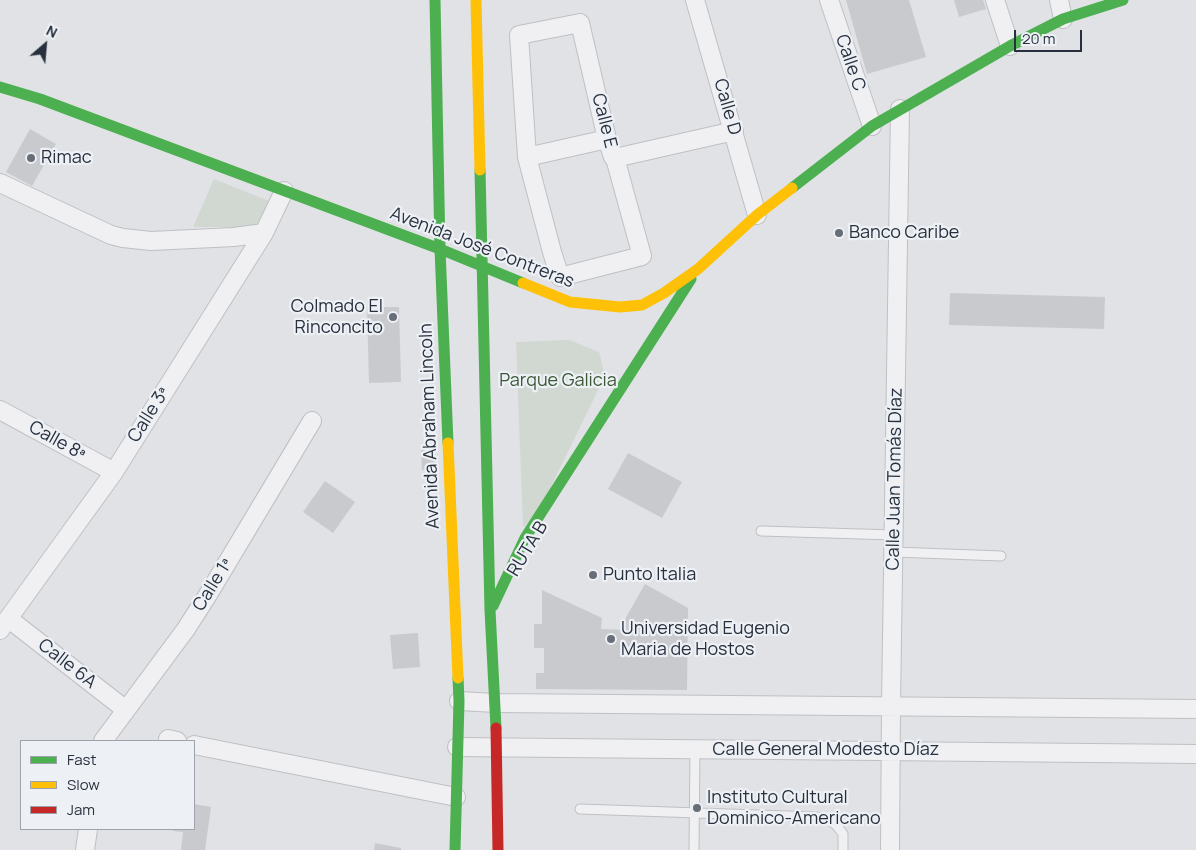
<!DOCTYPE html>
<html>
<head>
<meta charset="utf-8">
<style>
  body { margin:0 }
  #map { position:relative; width:1196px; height:850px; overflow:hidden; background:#e0e2e5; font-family:Manrope,sans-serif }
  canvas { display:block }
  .legend { position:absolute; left:20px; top:740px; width:175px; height:90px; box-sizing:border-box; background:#edf0f5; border:1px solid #9ea3ab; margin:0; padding:6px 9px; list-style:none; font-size:15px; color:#28303d }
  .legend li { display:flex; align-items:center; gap:10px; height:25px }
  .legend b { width:25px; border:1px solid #9ea3ab }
  .north { position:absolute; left:20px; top:20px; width:50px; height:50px; -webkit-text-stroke:4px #edf0f5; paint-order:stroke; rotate:27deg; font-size:14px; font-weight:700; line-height:20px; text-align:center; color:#28303d }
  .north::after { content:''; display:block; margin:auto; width:18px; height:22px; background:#28303d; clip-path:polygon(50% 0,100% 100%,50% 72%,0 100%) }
  .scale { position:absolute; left:1014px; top:30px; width:68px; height:22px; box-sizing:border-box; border:2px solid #28303d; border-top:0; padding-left:6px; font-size:15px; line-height:18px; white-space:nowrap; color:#28303d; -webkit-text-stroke:4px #edf0f5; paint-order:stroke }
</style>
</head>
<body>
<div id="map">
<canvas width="1196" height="850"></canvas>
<ul class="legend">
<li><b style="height:6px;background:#4caf50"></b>Fast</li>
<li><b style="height:6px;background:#ffc107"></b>Slow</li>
<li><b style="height:6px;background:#c62828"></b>Jam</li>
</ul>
<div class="north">N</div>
<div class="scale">20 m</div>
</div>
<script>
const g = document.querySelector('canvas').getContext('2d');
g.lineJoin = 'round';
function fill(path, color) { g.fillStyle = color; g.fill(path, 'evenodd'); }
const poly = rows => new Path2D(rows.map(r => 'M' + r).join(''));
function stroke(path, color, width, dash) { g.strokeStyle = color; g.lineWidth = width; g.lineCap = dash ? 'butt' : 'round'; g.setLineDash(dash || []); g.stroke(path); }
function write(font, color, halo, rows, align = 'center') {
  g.font = font + ' Manrope,sans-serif'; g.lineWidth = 4.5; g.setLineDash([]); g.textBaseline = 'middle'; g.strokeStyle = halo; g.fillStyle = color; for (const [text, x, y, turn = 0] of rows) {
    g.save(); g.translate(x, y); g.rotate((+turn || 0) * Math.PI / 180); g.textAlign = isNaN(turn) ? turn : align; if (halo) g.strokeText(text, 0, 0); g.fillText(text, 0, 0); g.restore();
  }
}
fill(poly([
  [214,179,269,201,268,209,261,224,249,227,193,227],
  [569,340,599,352,605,376,537,515,523,527,516,342]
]), '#d1d8d1');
fill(poly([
  [846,0,909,0,926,57,867,74],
  [954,0,983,0,986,9,959,17],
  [30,129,56,144,32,186,6,172],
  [950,293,1105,297,1104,329,949,325],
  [367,307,399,307,401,382,369,383],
  [421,450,435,450,436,469,422,470],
  [628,453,682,482,662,518,608,489],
  [325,481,355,502,333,533,303,512],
  [645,584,688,608,687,690,536,689,536,673,544,673,544,648,534,648,534,624,542,624,542,590,602,618,601,629,625,630,625,619],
  [418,633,420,667,393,669,390,635],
  [194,804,211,807,205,850,181,850,183,832,173,831,173,829,194,829],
  [375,843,401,848,401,850,374,850]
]), '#c8cacd');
const lane = poly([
  [761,531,894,535],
  [894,552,1001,556],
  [580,809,817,817,830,820,837,826,843,834,843,850],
  [694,850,695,749]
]);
const street = poly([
  [695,0,757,215],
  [829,0,872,126],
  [995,0,1010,46],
  [1059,0,1063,19],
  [607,139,527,157,552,252,560,277,642,256,615,158],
  [527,157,519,35,580,23,607,139,613,157,615,158,734,131],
  [0,183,111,235,123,238,151,241,234,237,264,233],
  [0,410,114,472],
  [9,619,126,710],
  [0,630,114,472,264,233,284,191],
  [459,701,496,703,1196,709],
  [168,739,177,741],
  [103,741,186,629,209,593,312,421],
  [194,745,456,797],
  [457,747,1196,754],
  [85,850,88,829],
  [890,850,891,705,900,109]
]);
stroke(lane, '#bec0c3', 11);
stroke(street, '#bec0c3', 20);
stroke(lane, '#f0f0f2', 9);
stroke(street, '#f0f0f2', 18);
stroke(poly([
  [435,0,440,249,448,443],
  [0,87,40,99,440,249,523,283],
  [480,170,490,610,496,728],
  [792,188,872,126,1010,46,1063,19,1123,0],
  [493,606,525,538,691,279],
  [455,850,459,701,458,678]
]), '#4caf50', 11);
stroke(poly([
  [476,0,480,170],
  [523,283,570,302,620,307,642,305,664,293,698,269,757,215,792,188],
  [448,443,458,678]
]), '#ffc107', 11);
stroke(poly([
  [496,728,498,850]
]), '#c62828', 11);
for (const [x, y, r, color] of [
  [31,158,5,"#686e78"],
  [839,233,5,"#686e78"],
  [393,317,5,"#686e78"],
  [593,575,5,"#686e78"],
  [611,639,5,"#686e78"],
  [697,808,5,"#686e78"]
]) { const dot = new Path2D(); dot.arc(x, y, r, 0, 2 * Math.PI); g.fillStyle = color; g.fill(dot); stroke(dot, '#edf0f5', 2); }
write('18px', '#28303d', '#edf0f5', [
  ["Calle C",850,63,71],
  ["Calle D",727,107,74],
  ["Calle E",604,121,76],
  ["Avenida José Contreras",482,248,21],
  ["Calle 3ª",149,415,-58],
  ["Avenida Abraham Lincoln",430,426,-92],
  ["Calle 8ª",57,441,29],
  ["Calle Juan Tomás Díaz",895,479,-89],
  ["RUTA B",528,549,-59],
  ["Calle 1ª",213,585,-58],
  ["Calle 6A",67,664,38],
  ["Calle General Modesto Díaz",826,750]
]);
write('18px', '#28303d', '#edf0f5', [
  ["Rimac",41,158],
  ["Banco Caribe",849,233],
  ["Colmado El",383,307,"right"],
  ["Rinconcito",383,328,"right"],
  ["Punto Italia",603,575],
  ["Universidad Eugenio",621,629],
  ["Maria de Hostos",621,650],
  ["Instituto Cultural",707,798],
  ["Dominico-Americano",707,819]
], 'left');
write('18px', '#3c5836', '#edf0f5', [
  ["Parque Galicia",558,381]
]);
</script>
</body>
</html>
